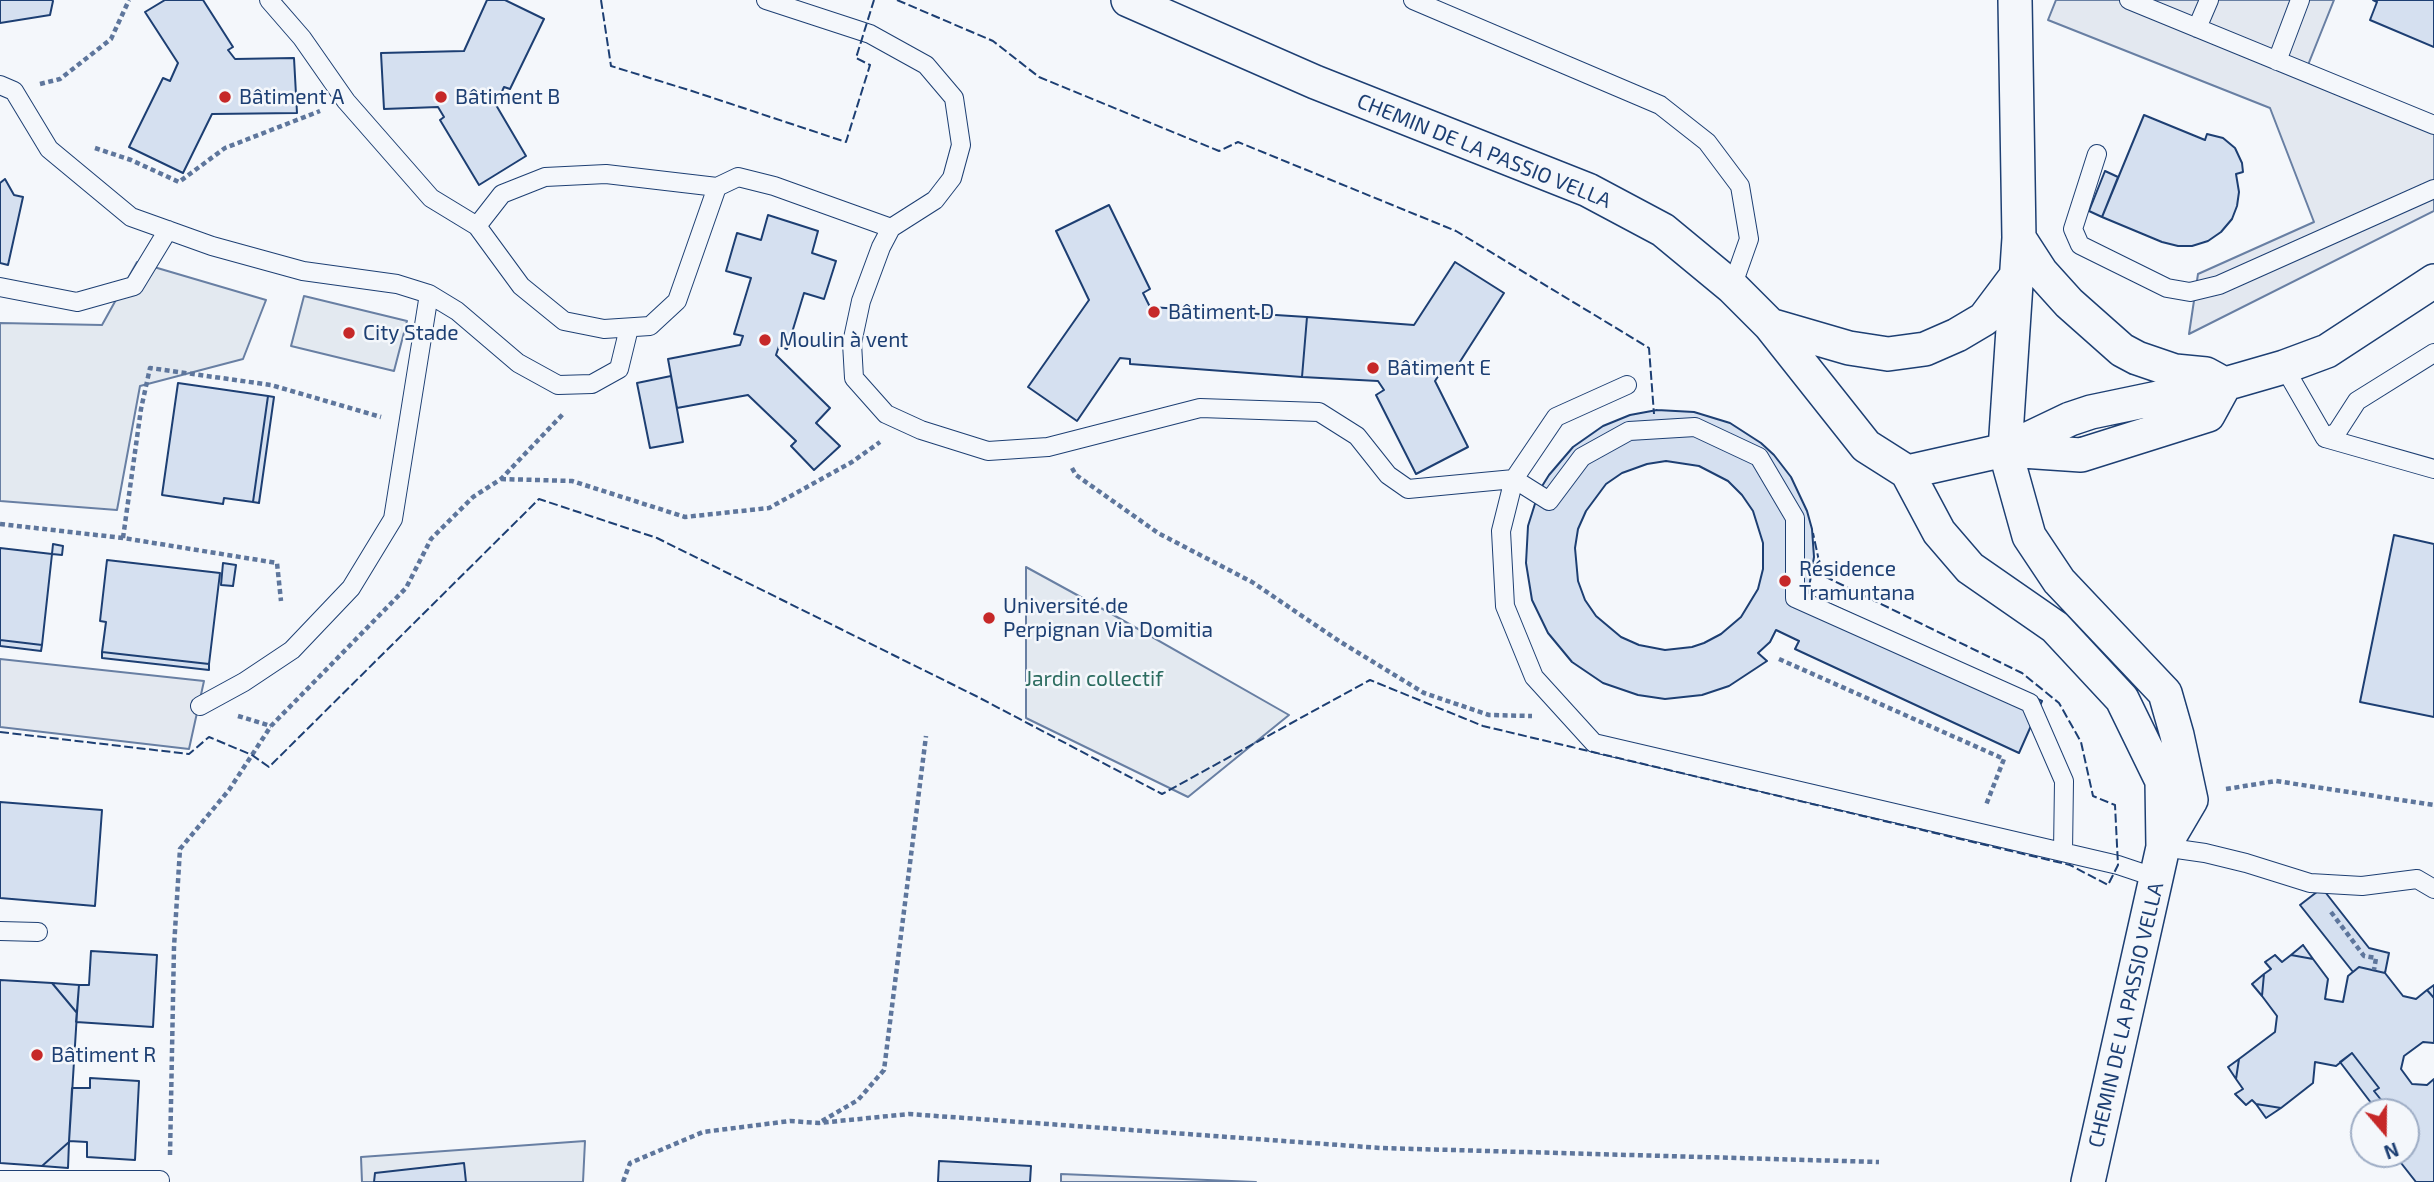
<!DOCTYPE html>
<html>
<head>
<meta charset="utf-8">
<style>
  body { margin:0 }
  #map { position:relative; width:2434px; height:1182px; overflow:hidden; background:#f4f7fb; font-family:"Exo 2",sans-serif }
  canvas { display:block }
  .north { position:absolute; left:2350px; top:1098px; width:70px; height:70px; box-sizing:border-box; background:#f4f7fb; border:2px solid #9eadc5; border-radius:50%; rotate:160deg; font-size:19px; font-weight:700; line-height:28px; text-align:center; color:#1d3f73 }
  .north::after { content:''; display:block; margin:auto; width:24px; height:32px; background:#c62828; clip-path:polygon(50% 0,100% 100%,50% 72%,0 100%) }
</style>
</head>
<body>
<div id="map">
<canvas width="2434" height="1182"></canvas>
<div class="north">N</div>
</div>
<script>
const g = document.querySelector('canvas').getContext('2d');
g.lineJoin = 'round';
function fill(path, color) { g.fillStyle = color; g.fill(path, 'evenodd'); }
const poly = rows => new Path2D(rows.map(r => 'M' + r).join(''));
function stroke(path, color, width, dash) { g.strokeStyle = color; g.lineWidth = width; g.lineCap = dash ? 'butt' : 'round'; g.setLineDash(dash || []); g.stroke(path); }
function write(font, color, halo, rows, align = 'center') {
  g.font = font + ' "Exo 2",sans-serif'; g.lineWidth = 5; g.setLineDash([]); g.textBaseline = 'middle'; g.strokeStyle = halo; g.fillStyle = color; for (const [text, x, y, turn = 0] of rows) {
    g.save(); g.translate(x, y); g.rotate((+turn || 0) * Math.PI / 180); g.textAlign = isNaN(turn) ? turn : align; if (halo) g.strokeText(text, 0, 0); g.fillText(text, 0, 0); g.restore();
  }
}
const green = poly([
  [137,262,266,300,243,359,140,386,117,510,0,501,0,323,102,325,137,262],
  [304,296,407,321,394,371,291,346,304,296],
  [1026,567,1110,613,1289,715,1188,797,1026,718,1026,567],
  [585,1141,583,1182,362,1182,361,1157,585,1141]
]);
fill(green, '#e3e9f0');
stroke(green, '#687fa3', 2);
const parking = poly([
  [2056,0,2334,0,2308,65,2434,118,2434,211,2189,334,2198,274,2314,222,2270,108,2048,20,2056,0],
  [0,659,204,681,189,749,0,727,0,659],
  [1061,1174,1256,1182,1061,1182,1061,1174]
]);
fill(parking, '#e3e8f0');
stroke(parking, '#687fa3', 2);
const building = poly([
  [0,0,52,0,53,1,50,15,0,23,0,0],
  [165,0,203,0,233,47,228,50,235,59,294,58,297,113,212,114,183,173,129,147,163,78,170,81,178,63,145,12,165,0],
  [487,0,505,0,544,19,510,89,504,87,496,105,526,156,479,185,440,120,444,117,438,107,384,109,381,53,464,51,487,0],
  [2373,0,2434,0,2434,47,2370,20,2377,2,2373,0],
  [2144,115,2205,140,2207,134,2223,138,2235,148,2242,163,2243,172,2236,174,2239,192,2237,206,2232,219,2221,232,2208,241,2192,246,2178,246,2162,242,2102,217,2144,115],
  [2105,171,2118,177,2102,217,2089,211,2105,171],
  [5,179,14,195,23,197,8,265,0,263,0,183,5,179],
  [1109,205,1150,289,1143,293,1150,307,1307,317,1302,377,1130,364,1130,359,1120,358,1077,421,1028,387,1089,300,1056,231,1109,205],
  [768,215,818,231,812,253,836,261,824,299,804,293,787,349,779,346,776,355,830,408,816,423,840,446,814,470,791,446,796,441,748,395,677,408,668,359,740,345,743,336,734,334,751,278,726,271,737,233,761,240,768,215],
  [1455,262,1504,293,1454,371,1445,366,1435,381,1468,447,1416,474,1376,395,1384,390,1378,381,1302,377,1307,317,1414,325,1455,262],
  [671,376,683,442,650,448,637,383,671,376],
  [178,383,268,396,253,502,224,498,223,504,162,495,178,383],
  [268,396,274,397,259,503,253,502,268,396],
  [1657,410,1694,412,1730,423,1761,443,1774,455,1791,477,1807,511,1812,529,1814,557,1808,594,2042,701,2019,753,1795,649,1799,641,1776,630,1770,642,1758,653,1767,661,1729,686,1702,695,1665,699,1638,695,1603,683,1572,662,1548,633,1532,600,1526,563,1528,526,1539,491,1549,475,1573,447,1603,426,1630,415,1657,410],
  [1666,461,1699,466,1728,481,1742,495,1753,511,1763,543,1763,569,1758,589,1741,617,1721,634,1704,643,1692,647,1665,650,1639,645,1621,637,1596,616,1585,600,1578,581,1575,548,1578,529,1586,511,1606,484,1622,473,1647,464,1666,461],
  [2394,535,2434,544,2434,717,2360,702,2394,535],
  [53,544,63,546,62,555,52,554,53,544],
  [0,548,52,554,42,645,0,640,0,548],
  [107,560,220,573,209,664,102,652,106,622,100,621,107,560],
  [223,563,236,565,233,586,221,585,223,563],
  [0,640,42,645,41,651,0,646,0,640],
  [102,652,209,664,209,670,102,658,102,652],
  [0,802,102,810,95,906,0,898,0,802],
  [2322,888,2369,948,2389,953,2385,973,2359,967,2353,972,2300,905,2322,888],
  [2303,945,2313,959,2291,955,2303,945],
  [91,951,157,955,153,1027,76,1022,79,985,89,985,91,951],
  [2275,955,2282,962,2291,955,2313,959,2328,979,2325,999,2343,1002,2348,976,2359,967,2385,973,2403,996,2416,999,2427,990,2434,998,2434,1043,2423,1042,2404,1056,2401,1069,2412,1084,2427,1085,2434,1079,2434,1182,2416,1182,2394,1154,2406,1154,2406,1112,2378,1112,2386,1106,2374,1091,2379,1088,2352,1053,2336,1066,2315,1062,2313,1083,2281,1108,2256,1104,2252,1100,2246,1105,2235,1094,2243,1089,2236,1079,2239,1059,2275,1032,2277,1016,2262,996,2264,974,2271,969,2265,962,2275,955],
  [2264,974,2262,996,2252,984,2264,974],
  [0,980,52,983,77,1013,69,1142,42,1166,0,1163,0,980],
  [52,983,79,985,77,1013,52,983],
  [2434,985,2434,998,2427,990,2434,985],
  [2352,1053,2379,1088,2374,1091,2386,1106,2378,1112,2340,1062,2352,1053],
  [2239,1059,2236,1079,2228,1067,2239,1059],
  [90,1078,139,1081,135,1160,87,1157,87,1142,69,1141,72,1088,90,1088,90,1078],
  [2256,1104,2281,1108,2266,1118,2256,1104],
  [69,1142,68,1168,42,1166,69,1142],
  [939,1161,1031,1166,1030,1182,938,1182,939,1161],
  [464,1163,466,1182,374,1182,375,1173,464,1163]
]);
fill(building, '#d5e0f0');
stroke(building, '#1d3f73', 2);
const lane = poly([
  [269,0,302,38,346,101,431,198,477,226,521,286,564,321,604,329,650,326,677,301,717,187,738,177,774,186,891,228,935,200,952,178,961,145,954,98,926,65,870,34,766,0],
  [1413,0,1660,105,1707,142,1740,186,1749,239,1732,287],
  [2129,0,2434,125],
  [2197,28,2209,0],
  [2277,61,2300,0],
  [0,85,14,91,49,149,131,217,212,246,303,271,397,284,429,294,457,311,518,363,558,385,592,384,619,369,629,328],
  [2097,154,2073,229,2080,245,2167,288,2190,292,2219,285,2434,189],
  [477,226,502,194,545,177,606,174,717,187],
  [891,228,881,247,861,301,852,343,854,378,886,414,921,430,988,451,1048,447,1200,408,1319,412,1357,436,1388,475,1408,489,1514,479,1549,501,1582,457,1629,431,1695,427,1759,457,1795,518,1795,598,2030,703,2064,781,2063,852],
  [0,287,77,302,134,286,168,230],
  [2284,367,2325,438,2434,469],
  [1627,385,1556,417,1514,479,1501,531,1505,606,1534,677,1594,743,2118,865,2157,878],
  [2325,438,2337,432,2357,401,2434,353],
  [200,706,244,682,292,650,351,588,393,519,429,294],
  [2163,847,2205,853,2246,863,2310,883,2362,886,2417,879,2434,889],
  [0,931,38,932],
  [0,1180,160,1180]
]);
const street = poly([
  [1128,0,1315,82,1588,190,1663,230,1732,287,1770,325,1866,446,1907,472,1939,532,1970,568,2055,627,2122,699,2162,781,2163,847,2088,1182],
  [2015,0,2019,238,2005,450,2029,536,2059,581,2165,693,2177,735,2191,800,2164,846],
  [2019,238,2041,272,2069,303,2122,350,2137,358,2175,371,2206,374,2217,380],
  [1770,325,1849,348,1888,354,1925,349,1957,335,1984,319,2017,275],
  [2007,450,2081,455,2208,415,2225,384],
  [1907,472,2005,450,2070,419,2091,412,2225,384,2284,367,2327,351,2434,281]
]);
stroke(lane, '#1d3f73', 20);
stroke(street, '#1d3f73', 36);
stroke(poly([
  [40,84,60,79,111,39,129,0],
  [95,148,131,160,179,182,225,148,320,111],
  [1072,468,1076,475,1158,533,1252,582,1339,641,1424,693,1489,715,1532,716],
  [501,479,572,481,685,517,769,508,852,462,880,442],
  [0,524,123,538,277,563,281,601],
  [123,538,141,409,150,368,271,385,381,417],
  [1779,659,2004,759,1986,805],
  [238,716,271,726],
  [2226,789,2276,781,2434,805],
  [2331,912,2364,956,2376,958,2374,970],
  [822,1121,858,1100,884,1070,926,736],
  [170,1155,174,947,180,849,229,790,271,726,406,588,431,539,473,497,501,479,563,414],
  [623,1182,630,1163,703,1132,790,1121,819,1123,909,1114,1381,1148,1879,1162]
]), '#5e769c', 4.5, [5, 3.5]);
stroke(lane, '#f4f7fb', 18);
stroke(street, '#f4f7fb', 33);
stroke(poly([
  [601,0,611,66,692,91,846,142,870,65,856,58,874,0],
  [897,0,993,41,1039,77,1219,151,1238,142,1456,231,1649,348,1654,414],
  [0,732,189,754,209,737,252,755,269,767,539,499,657,538,976,696,1162,794,1370,680,1483,726,2070,865,2108,885,2118,865,2115,805,2093,796,2081,742,2059,703,2022,673,1822,575,1813,533]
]), '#1d3f73', 2, [9, 3.5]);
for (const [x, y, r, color] of [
  [225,97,7,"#c62828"],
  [441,97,7,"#c62828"],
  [1154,312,7,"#c62828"],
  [349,333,7,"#c62828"],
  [765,340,7,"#c62828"],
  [1373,368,7,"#c62828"],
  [1785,581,7,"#c62828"],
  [989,618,7,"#c62828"],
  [37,1055,7,"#c62828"]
]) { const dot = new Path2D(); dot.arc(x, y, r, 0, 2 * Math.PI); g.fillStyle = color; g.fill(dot); stroke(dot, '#f4f7fb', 2.5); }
write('21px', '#1d3f73', '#f4f7fb', [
  ["Bâtiment A",239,97],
  ["Bâtiment B",455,97],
  ["Bâtiment D",1168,312],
  ["City Stade",363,333],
  ["Moulin à vent",779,340],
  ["Bâtiment E",1387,368],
  ["Résidence",1799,569],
  ["Tramuntana",1799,593],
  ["Université de",1003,606],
  ["Perpignan Via Domitia",1003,630],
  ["Bâtiment R",51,1055]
], 'left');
write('21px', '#1d3f73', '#f4f7fb', [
  ["CHEMIN DE LA PASSIO VELLA",1484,151,22],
  ["CHEMIN DE LA PASSIO VELLA",2126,1015,-77]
]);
write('21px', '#2c6c60', '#f4f7fb', [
  ["Jardin collectif",1094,679]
]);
</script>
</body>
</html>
